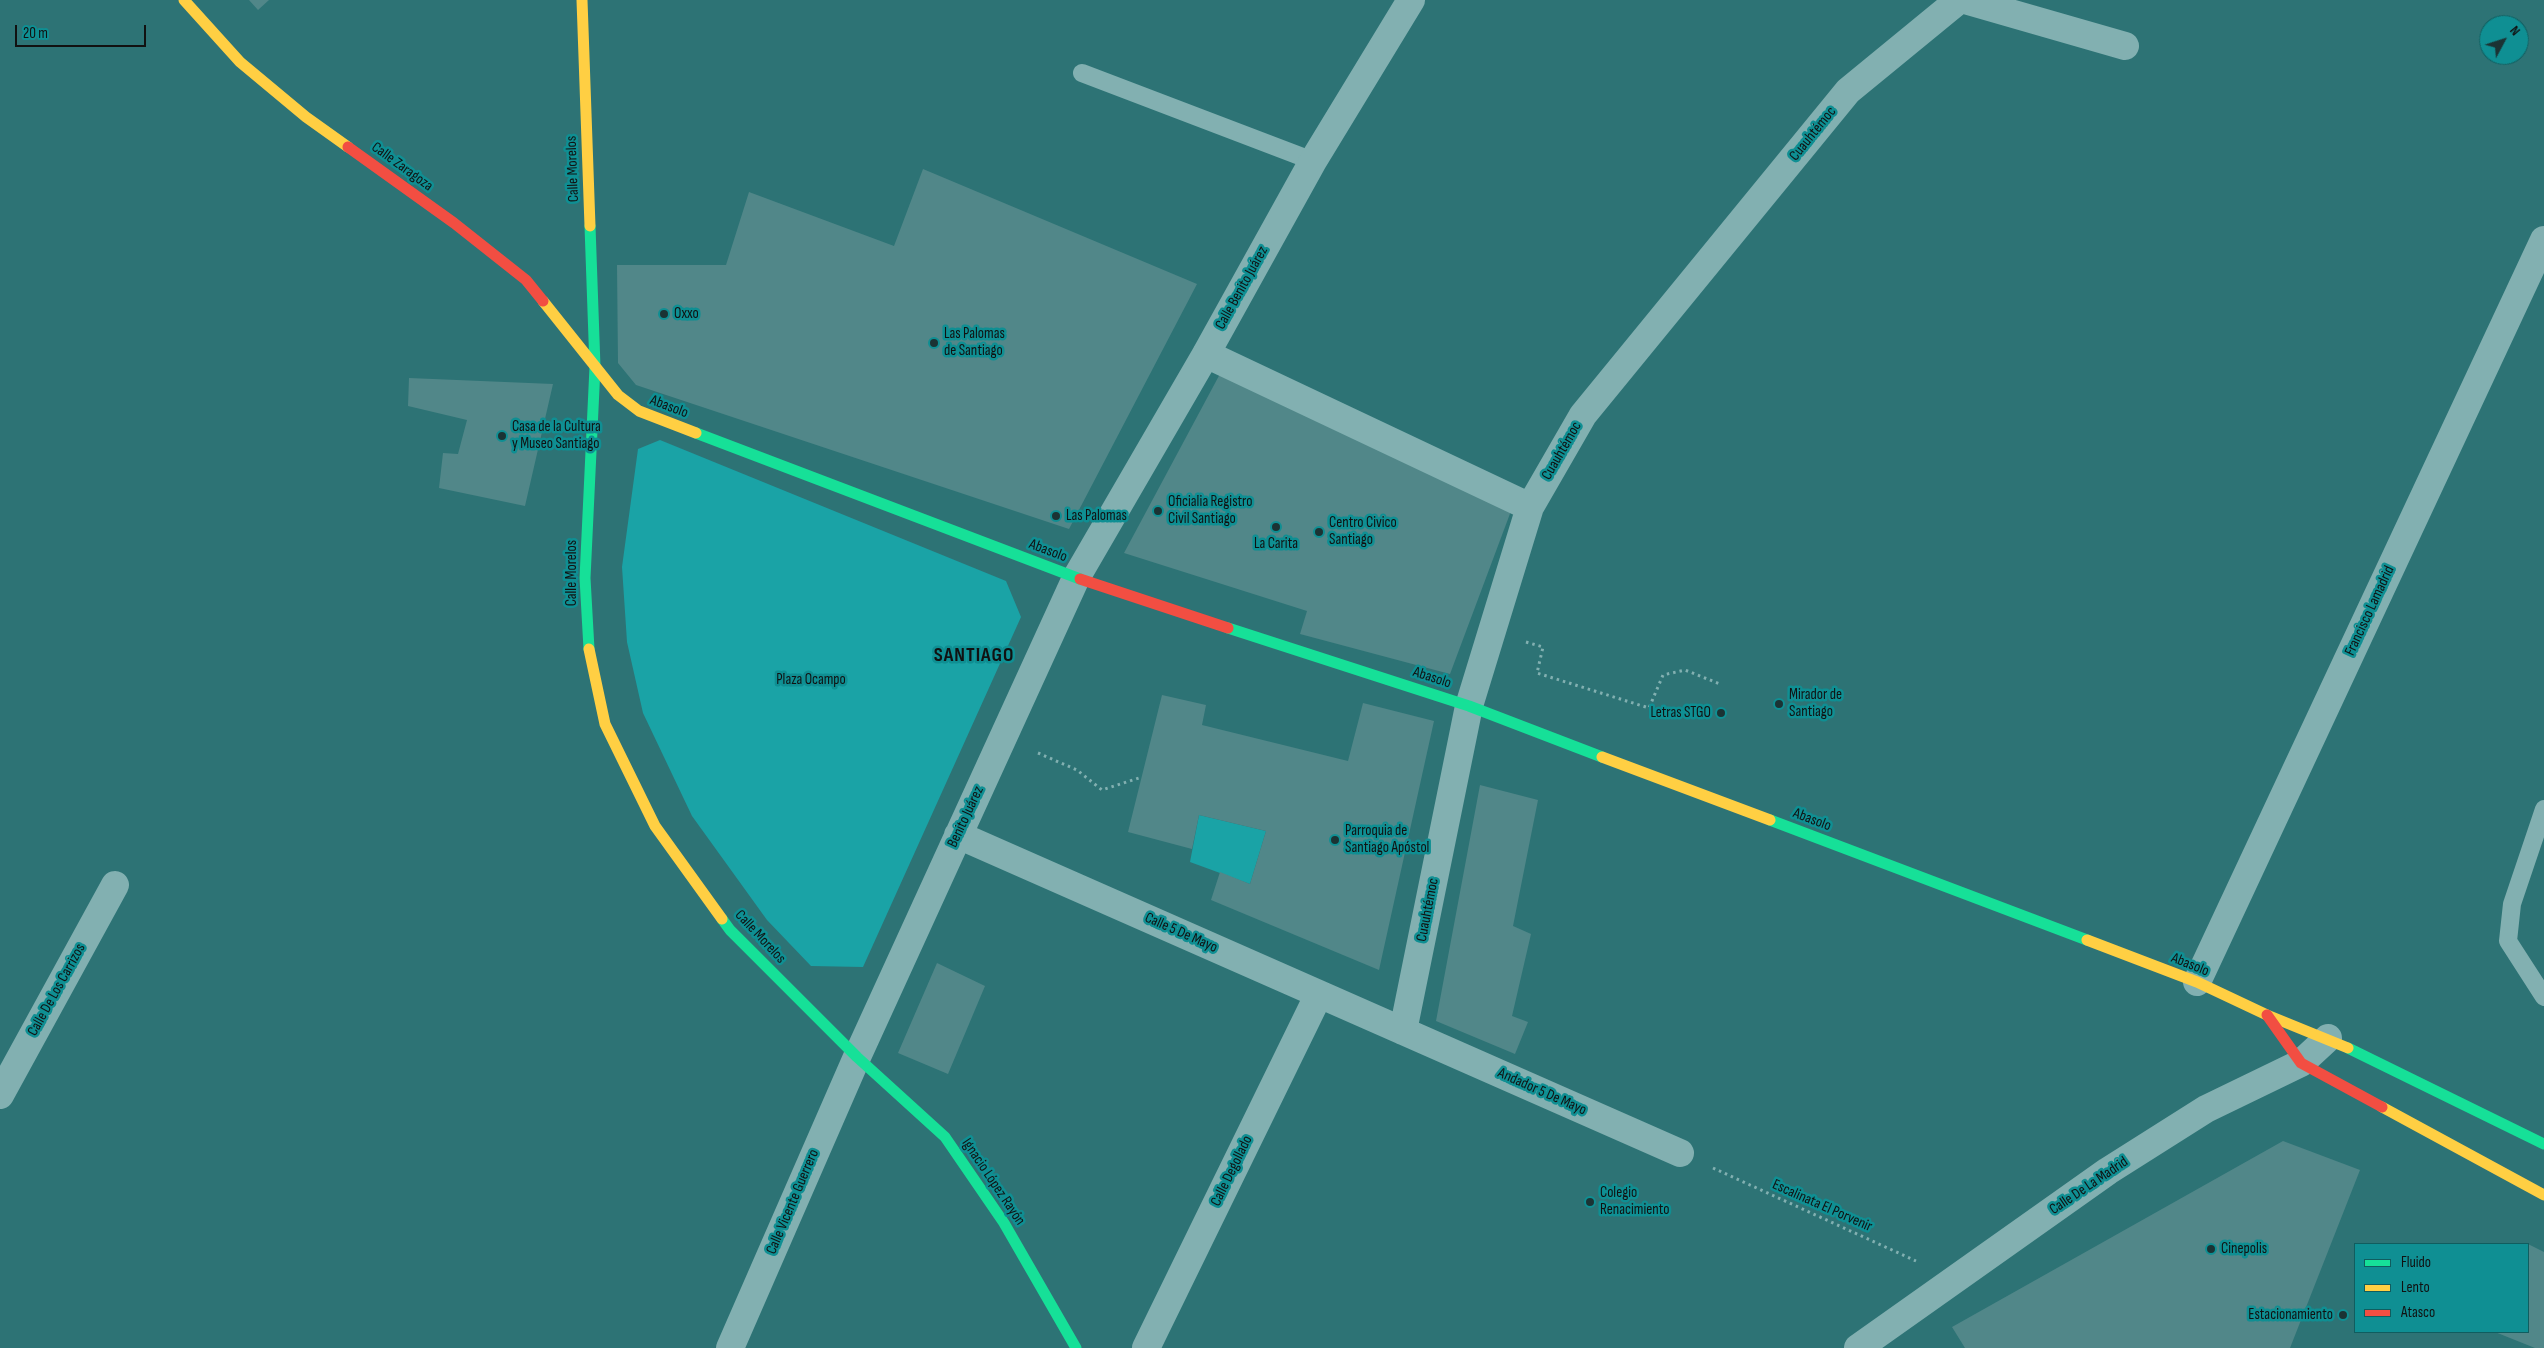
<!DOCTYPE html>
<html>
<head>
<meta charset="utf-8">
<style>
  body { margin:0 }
  #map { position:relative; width:2544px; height:1348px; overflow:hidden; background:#2d7375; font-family:"Sofia Sans Condensed",sans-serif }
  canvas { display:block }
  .legend { position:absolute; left:2354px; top:1243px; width:175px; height:90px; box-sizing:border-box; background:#0f8f93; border:1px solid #105d5f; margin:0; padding:6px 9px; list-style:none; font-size:15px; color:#111 }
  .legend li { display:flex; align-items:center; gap:10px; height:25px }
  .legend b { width:25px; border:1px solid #105d5f }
  .north { position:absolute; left:2479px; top:15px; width:50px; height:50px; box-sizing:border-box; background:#0f8f93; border:1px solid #105d5f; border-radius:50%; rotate:50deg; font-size:14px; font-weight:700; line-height:20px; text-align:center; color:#111 }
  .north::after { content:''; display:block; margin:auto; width:18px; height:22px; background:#1b3334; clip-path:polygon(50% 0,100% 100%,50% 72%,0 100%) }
  .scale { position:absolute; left:15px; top:25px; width:131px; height:22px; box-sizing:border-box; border:2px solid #111; border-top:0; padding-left:6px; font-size:15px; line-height:18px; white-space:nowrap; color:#111; -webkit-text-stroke:4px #0f8f93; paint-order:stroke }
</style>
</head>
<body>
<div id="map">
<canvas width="2544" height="1348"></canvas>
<ul class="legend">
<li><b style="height:6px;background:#16e098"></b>Fluido</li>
<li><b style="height:6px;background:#ffcf43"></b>Lento</li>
<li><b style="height:6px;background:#f24e42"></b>Atasco</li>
</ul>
<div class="north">N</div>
<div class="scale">20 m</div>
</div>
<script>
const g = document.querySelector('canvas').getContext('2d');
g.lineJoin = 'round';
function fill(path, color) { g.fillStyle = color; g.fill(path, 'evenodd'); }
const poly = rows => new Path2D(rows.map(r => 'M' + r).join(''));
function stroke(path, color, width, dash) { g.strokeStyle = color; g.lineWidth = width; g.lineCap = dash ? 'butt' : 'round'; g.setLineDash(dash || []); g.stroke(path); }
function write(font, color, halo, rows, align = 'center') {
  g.font = font + ' "Sofia Sans Condensed",sans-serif'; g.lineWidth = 5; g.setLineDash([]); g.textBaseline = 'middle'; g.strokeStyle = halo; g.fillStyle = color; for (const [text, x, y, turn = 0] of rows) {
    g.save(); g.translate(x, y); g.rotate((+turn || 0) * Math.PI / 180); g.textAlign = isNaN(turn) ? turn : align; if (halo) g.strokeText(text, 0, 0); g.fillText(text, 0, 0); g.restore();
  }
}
fill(poly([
  [660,440,1006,581,1021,617,863,967,811,966,767,920,692,816,643,713,627,642,622,567,638,449],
  [1199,815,1266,831,1250,884,1190,862]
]), '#1aa3a6');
fill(poly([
  [249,0,269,0,258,10],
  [923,169,1197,284,1069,529,636,385,618,363,617,265,726,265,749,192,894,246],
  [1221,372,1511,511,1450,674,1300,634,1307,611,1124,553],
  [409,378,553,384,525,506,439,488,443,453,458,454,467,420,408,406],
  [1162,695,1206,705,1202,725,1348,761,1363,703,1434,721,1379,970,1211,900,1220,872,1250,884,1266,831,1199,815,1192,849,1128,832],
  [1480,785,1538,800,1513,926,1531,934,1512,1016,1528,1022,1515,1054,1436,1021],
  [937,963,985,986,948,1074,898,1053],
  [2283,1141,2360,1170,2290,1348,1965,1348,1952,1327],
  [2528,1244,2544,1252,2544,1348,2535,1348,2495,1332,2528,1332]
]), '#518789');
stroke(poly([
  [1526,642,1543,647,1537,673,1649,708,1663,675,1685,670,1720,684],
  [1038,753,1077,770,1102,790,1142,777],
  [1713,1168,1916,1261]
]), '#82b0b1', 3, [2.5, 4]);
stroke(poly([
  [1082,73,1313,161],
  [2544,809,2512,904,2508,941,2544,997]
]), '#82b0b1', 18);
stroke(poly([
  [1965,0,2125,46],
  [1206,354,1530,507],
  [958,835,1680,1153],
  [2197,982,2544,240],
  [1403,1031,1469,706,1530,507,1583,415,1848,91,1959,0],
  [0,1095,115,885],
  [730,1348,857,1057,1076,578,1206,354,1313,161,1411,0],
  [1146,1348,1319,994],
  [1858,1348,2108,1171,2206,1109,2301,1063,2328,1038]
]), '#82b0b1', 28);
stroke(poly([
  [696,433,1080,579],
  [1228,628,1469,706,1602,757],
  [589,649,585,578,595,367,590,226],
  [1770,820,2087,940],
  [722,919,730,930,857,1057,945,1137,1004,1223,1076,1348],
  [2348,1048,2544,1144]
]), '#16e098', 11);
stroke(poly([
  [184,0,240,62,306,117,348,147],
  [582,0,590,226],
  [543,301,618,395,639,411,696,433],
  [589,649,605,724,655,826,722,919],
  [1602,757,1770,820],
  [2087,940,2197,982,2267,1015,2348,1048],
  [2382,1107,2544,1195]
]), '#ffcf43', 11);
stroke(poly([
  [348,147,454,223,526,280,543,301],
  [1080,579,1228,628],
  [2267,1015,2301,1063,2382,1107]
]), '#f24e42', 11);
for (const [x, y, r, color] of [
  [664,314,5,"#1b3334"],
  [934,343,5,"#1b3334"],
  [502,436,5,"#1b3334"],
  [1158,511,5,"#1b3334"],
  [1056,516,5,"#1b3334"],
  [1276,527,5,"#1b3334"],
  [1319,532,5,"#1b3334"],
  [1779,704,5,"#1b3334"],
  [1721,713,5,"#1b3334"],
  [1335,840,5,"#1b3334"],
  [1590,1202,5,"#1b3334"],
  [2211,1249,5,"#1b3334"],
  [2343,1315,5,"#1b3334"]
]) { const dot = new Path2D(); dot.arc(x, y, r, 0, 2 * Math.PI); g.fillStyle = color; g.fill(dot); stroke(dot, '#0f8f93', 2); }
write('15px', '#111', '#0f8f93', [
  ["Cuauhtémoc",1813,134,-51],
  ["Calle Zaragoza",402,167,36],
  ["Calle Morelos",573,169,-92],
  ["Calle Benito Juárez",1242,288,-61],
  ["Abasolo",669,407,21],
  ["Cuauhtémoc",1562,451,-60],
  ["Abasolo",1048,551,21],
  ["Calle Morelos",572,573,-90],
  ["Francisco Lamadrid",2370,611,-65],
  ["Abasolo",1432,678,18],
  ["Benito Juárez",966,817,-65],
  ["Abasolo",1812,820,21],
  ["Cuauhtémoc",1428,910,-79],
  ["Calle 5 De Mayo",1181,933,24],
  ["Calle Morelos",760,937,47],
  ["Abasolo",2190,965,22],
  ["Calle De Los Carrizos",57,990,-61],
  ["Andador 5 De Mayo",1542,1092,24],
  ["Calle Degollado",1232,1171,-64],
  ["Ignacio López Rayón",993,1182,56],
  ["Calle De La Madrid",2089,1186,-34],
  ["Calle Vicente Guerrero",793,1202,-67],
  ["Escalinata El Porvenir",1822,1206,24]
]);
write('15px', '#111', '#0f8f93', [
  ["Oxxo",674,314],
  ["Las Palomas",944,334],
  ["de Santiago",944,351],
  ["Casa de la Cultura",512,427],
  ["y Museo Santiago",512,444],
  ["Oficialia Registro",1168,502],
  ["Civil Santiago",1168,519],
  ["Las Palomas",1066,516],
  ["Centro Civico",1329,523],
  ["Santiago",1329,540],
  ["La Carita",1276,544,"center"],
  ["Mirador de",1789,695],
  ["Santiago",1789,712],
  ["Letras STGO",1711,713,"right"],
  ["Parroquia de",1345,831],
  ["Santiago Apóstol",1345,848],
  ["Colegio",1600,1193],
  ["Renacimiento",1600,1210],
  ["Cinepolis",2221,1249],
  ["Estacionamiento",2333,1315,"right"]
], 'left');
write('15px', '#111', '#0f8f93', [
  ["Plaza Ocampo",811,680]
]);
g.letterSpacing = '1px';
write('bold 20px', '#111', '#0f8f93', [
  ["SANTIAGO",974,656]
]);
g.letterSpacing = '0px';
</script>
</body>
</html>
